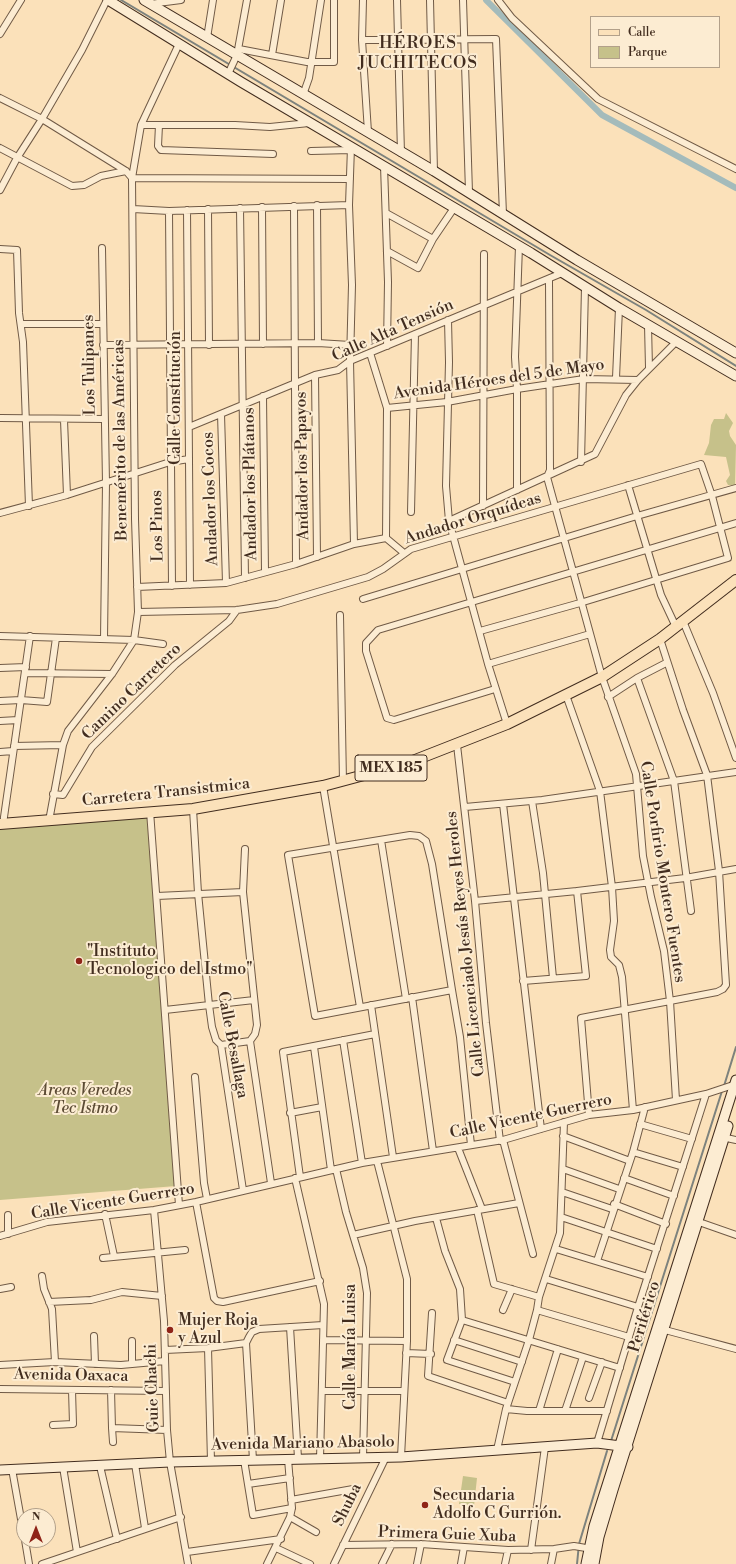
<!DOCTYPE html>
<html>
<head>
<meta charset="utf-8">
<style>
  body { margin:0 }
  #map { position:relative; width:736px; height:1564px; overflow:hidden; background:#fbe1ba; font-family:"Libre Bodoni",serif }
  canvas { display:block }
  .legend { position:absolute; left:590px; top:16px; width:130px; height:52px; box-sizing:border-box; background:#fcecd2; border:1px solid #b2a08a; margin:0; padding:5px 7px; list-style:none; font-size:12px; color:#422d1f }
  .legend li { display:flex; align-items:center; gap:8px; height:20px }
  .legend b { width:20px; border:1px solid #b2a08a }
  .north { position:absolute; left:16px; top:1508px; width:40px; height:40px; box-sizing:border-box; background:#fcecd2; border:1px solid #b2a08a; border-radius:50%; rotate:0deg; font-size:11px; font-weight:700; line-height:16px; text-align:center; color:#422d1f }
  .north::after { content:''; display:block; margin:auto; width:14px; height:18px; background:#8f2418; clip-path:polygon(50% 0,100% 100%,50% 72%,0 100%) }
</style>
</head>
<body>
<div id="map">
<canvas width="736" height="1564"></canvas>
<ul class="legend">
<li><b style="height:5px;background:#fbe1ba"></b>Calle</li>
<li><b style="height:11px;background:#c6c18a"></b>Parque</li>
</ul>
<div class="north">N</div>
</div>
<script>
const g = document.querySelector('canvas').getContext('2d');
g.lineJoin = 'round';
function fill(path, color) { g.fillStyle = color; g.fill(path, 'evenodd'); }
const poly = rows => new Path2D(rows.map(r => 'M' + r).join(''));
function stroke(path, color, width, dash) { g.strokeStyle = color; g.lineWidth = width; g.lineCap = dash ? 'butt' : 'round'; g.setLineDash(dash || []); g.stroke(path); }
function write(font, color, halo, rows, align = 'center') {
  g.font = font + ' "Libre Bodoni",serif'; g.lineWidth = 4; g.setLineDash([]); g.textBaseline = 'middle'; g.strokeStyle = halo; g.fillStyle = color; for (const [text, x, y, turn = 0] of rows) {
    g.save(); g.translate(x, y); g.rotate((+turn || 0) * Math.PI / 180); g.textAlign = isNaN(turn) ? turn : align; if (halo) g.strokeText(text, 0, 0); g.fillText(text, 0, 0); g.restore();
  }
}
fill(poly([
  [726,413,733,423,729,431,730,436,736,445,735,486,728,485,726,481,730,475,726,457,704,455,709,443,711,425,714,419,724,419],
  [150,811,176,1186,0,1200,0,824],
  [463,1476,477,1478,474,1506,459,1504]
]), '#c6c18a');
stroke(poly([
  [121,0,550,255,646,310,736,366],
  [724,1086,736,1047],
  [611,1441,722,1091],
  [577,1564,579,1544,607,1451]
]), '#7d827d', 2);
stroke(poly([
  [486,0,602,115,736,188]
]), '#a4bbbb', 6);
const street = poly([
  [363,0,362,40,368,132],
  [397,0,401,153],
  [430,0,434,171],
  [463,0,469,192],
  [498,0,512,18,598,99,736,169],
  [150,4,181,0],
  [0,34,21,0],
  [207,38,213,0],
  [362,40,496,39,503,214],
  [239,49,307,62,334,62,334,0],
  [272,55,281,0],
  [228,74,237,55,247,0],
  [303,95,309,78,321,0],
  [0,98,42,119,126,171,132,178,350,179],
  [141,125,235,125,270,127,309,123],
  [159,125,158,146,161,150,273,154],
  [351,147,349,205,352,285,350,361,354,544],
  [0,148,72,186,84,185,101,176,126,171],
  [311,151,351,150],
  [384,166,388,282,387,346],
  [0,190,17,158,42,119,82,50,107,0],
  [317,205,318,343],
  [294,206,296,564],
  [262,207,263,344],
  [240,208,245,578],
  [133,209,169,211,349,205],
  [208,209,209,345],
  [187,210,190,585],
  [169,211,172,586],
  [386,213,433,239],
  [102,248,106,483,104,639],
  [0,249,17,250,19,313,23,342,29,506],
  [387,251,418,268,433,239,454,208],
  [549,280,550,470,547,477,602,677,636,774,643,856,651,897,664,951,670,1001,676,1100],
  [448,320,449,362,446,486,449,521,488,664,507,724],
  [21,324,103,324],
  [648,325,649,368],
  [103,345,318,343,350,345],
  [370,353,387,408,386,538],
  [315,375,317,557],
  [616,378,619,308],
  [263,396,265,572],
  [387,408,447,402,517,389,584,379,638,380],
  [221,414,226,583],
  [0,418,104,419],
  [64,420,67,495],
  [189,427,315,375,338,370,350,361,562,273],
  [581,462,585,287],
  [628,485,661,595,676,627],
  [517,490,517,389,515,357,519,246],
  [483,506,484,254],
  [411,512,415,334],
  [0,513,67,495,170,462,189,459],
  [449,521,595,454,626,395,638,380,677,341],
  [137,587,226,583,296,564,354,544,386,538,404,553],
  [363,599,637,516,736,488],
  [138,612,237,610,277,604,368,577,383,569,411,549,701,464,712,496,728,558,580,603,480,631],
  [340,615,343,782],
  [683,621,713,693,736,758],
  [0,636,134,640,163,644],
  [488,664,590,634],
  [0,668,26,667],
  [25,673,112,674],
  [637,678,674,781,691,911],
  [495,689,394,720,387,718,366,651,366,643,378,630,736,523],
  [566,695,600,791,612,887,614,921,610,950,611,957,619,965,622,977,633,1110],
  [608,697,637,678,666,663],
  [0,701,21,700,47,702,56,638],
  [0,721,18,720],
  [457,745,475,901,486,1023,500,1141],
  [14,746,63,745],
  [0,752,13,751],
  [323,786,360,1007],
  [53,794,63,795,92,747,175,665,229,621,237,610],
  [532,801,543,873,553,978],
  [503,804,541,1129],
  [465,807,542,800,736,772],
  [193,809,198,893,209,1005,212,1027,216,1040,221,1045,243,1190],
  [150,811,179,1205],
  [49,821,63,745,68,731,112,674,134,640,138,612,135,519,132,178,141,125,179,44],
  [3,824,30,636],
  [381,840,406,999],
  [157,896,243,892],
  [475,901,577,891,685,878,736,869],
  [523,981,586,976,577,891],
  [452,990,315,1016,288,855,410,835,419,836,426,841,432,864,452,990,460,1037,471,1145],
  [412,997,433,1151],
  [371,1005,393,1157],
  [165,1010,254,1000],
  [343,1040,362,1163],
  [250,1041,271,1183],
  [221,1045,250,1041,255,1034,257,1025,243,892,245,849],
  [314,1047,331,1170],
  [195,1077,204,1183,207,1199],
  [290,1113,322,1107],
  [589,1115,581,1018,717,992,723,989,726,985,719,871,707,775,683,710,660,639],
  [640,1124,692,1139],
  [563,1136,630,1161],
  [722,1137,736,1140],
  [503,1140,533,1254],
  [458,1148,482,1209],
  [633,1152,683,1167],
  [377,1161,407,1279,407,1341,401,1457],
  [336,1169,346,1212,363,1268,367,1293,363,1458],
  [563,1169,619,1189],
  [300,1177,283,1052,375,1034],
  [295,1178,324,1304,320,1459],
  [624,1178,674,1196],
  [562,1192,612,1209],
  [196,1202,214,1298,217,1301,223,1302,320,1281],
  [614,1204,666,1224],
  [154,1210,164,1321,167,1430,170,1462,188,1564],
  [477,1210,494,1284,539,1297],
  [105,1214,114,1256],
  [8,1215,8,1234],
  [561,1217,657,1249],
  [436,1218,445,1251,460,1289,462,1320],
  [699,1222,736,1235],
  [353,1235,415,1221,519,1203],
  [0,1236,47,1222,154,1210,196,1202,362,1163,503,1140,589,1115,633,1110,706,1094,736,1084],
  [556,1249,648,1277],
  [103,1258,185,1250],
  [597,1261,633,1152,645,1107],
  [42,1276,44,1289,52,1309,55,1362],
  [546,1279,638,1307],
  [0,1289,11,1287],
  [49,1302,91,1300,122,1292,162,1296],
  [503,1310,512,1289],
  [537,1310,629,1337],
  [432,1313,428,1376,508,1403],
  [290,1327,298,1458],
  [665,1330,736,1349],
  [94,1336,95,1364],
  [323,1340,407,1341],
  [454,1340,522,1362],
  [208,1348,211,1461],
  [165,1350,208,1348,246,1343],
  [406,1353,431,1354],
  [132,1364,132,1341],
  [0,1365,55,1362,121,1365,165,1361],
  [515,1382,447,1360,462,1320,620,1368],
  [0,1389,166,1391],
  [111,1390,112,1428,167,1430],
  [323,1391,404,1391],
  [589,1398,602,1362],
  [506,1409,527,1411,607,1411],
  [539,1411,558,1349],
  [565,1411,583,1357],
  [53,1425,73,1424,72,1390],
  [112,1428,113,1442],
  [597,1443,638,1307,706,1094],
  [497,1450,506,1409,529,1340,537,1310,539,1297,560,1233,564,1122],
  [244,1460,253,1515,292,1508],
  [253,1460,246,1343,249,1337,252,1332,259,1329,323,1325],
  [135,1464,145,1528],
  [100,1466,117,1539],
  [63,1467,77,1552],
  [12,1469,24,1536],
  [248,1484,290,1478],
  [291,1500,353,1489],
  [290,1517,316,1532],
  [25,1540,29,1564],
  [343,1545,421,1544,508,1550,554,1549,574,1546,592,1549],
  [276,1548,310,1564],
  [531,1550,545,1447],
  [187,1552,281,1539],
  [42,1564,181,1517],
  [267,1564,290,1517,292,1508,288,1459],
  [334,1564,386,1457],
  [382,1564,392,1544],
  [417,1564,421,1544],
  [461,1564,464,1547],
  [505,1564,508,1550],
  [551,1564,554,1549]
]);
const secondary = poly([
  [108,0,241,82,531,253,619,308,736,376],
  [144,0,434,171,577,260,736,353],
  [0,1470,170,1462,401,1457,597,1443,628,1447],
  [586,1564,594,1526,736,1080],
  [594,1564,599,1537,613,1490,728,1126]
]);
const primary = poly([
  [0,824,193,809,323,786,405,764,507,724,602,677,660,639,736,580]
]);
stroke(street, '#705a46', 8);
stroke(secondary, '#422d1f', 11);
stroke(primary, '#422d1f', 12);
stroke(street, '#fcecd2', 6);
stroke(secondary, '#fcecd2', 9);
stroke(primary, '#fbe1ba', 10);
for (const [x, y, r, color] of [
  [79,961,4,"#8f2418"],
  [170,1330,4,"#8f2418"],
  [425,1505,4,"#8f2418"]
]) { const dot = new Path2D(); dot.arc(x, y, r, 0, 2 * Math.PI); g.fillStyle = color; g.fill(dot); stroke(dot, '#fcecd2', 1.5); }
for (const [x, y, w] of [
  [391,768,72]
]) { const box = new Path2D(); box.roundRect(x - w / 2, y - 13, w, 26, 3); g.fillStyle = '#fcecd2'; g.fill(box); stroke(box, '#422d1f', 1); }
write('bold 15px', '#422d1f', null, [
  ["MEX 185",391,768]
]);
write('16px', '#422d1f', '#fcecd2', [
  ["Calle Alta Tensión",393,331,-24],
  ["Los Tulipanes",90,365,-91],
  ["Avenida Héroes del 5 de Mayo",499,380,-8],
  ["Calle Constitución",176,398,-90],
  ["Benemérito de las Américas",121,440,-91],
  ["Andador los Papayos",303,466,-91],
  ["Andador los Plátanos",251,484,-91],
  ["Andador los Cocos",211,499,-92],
  ["Andador Orquídeas",473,519,-17],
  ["Los Pinos",158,526,-91],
  ["Camino Carretero",132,692,-44],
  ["Carretera Transistmica",166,793,-6],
  ["Calle Porfirio Montero Fuentes",662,872,81],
  ["Calle Licenciado Jesús Reyes Heroles",466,944,-96],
  ["Calle Besallaga",232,1045,79],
  ["Calle Vicente Guerrero",531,1117,-12],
  ["Calle Vicente Guerrero",113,1202,-9],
  ["Periférico",645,1317,-73],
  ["Calle María Luisa",351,1347,-90],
  ["Avenida Oaxaca",71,1376,1],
  ["Guie Chachi",153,1388,-92],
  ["Avenida Mariano Abasolo",303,1444,-1],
  ["Shuba",348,1505,-64],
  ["Primera Guie Xuba",447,1535,2]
]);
write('16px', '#422d1f', '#fcecd2', [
  ["\"Instituto",87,952],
  ["Tecnologico del Istmo\"",87,970],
  ["Mujer Roja",178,1321],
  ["y Azul",178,1339],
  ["Secundaria",433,1496],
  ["Adolfo C Gurrión.",433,1514]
], 'left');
write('italic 16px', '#5c4b34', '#fcecd2', [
  ["Areas Veredes",85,1091],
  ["Tec Istmo",85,1109]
]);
g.letterSpacing = '1px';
write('17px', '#422d1f', '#fcecd2', [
  ["HÉROES",418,44],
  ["JUCHITECOS",418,64]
]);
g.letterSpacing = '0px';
</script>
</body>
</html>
